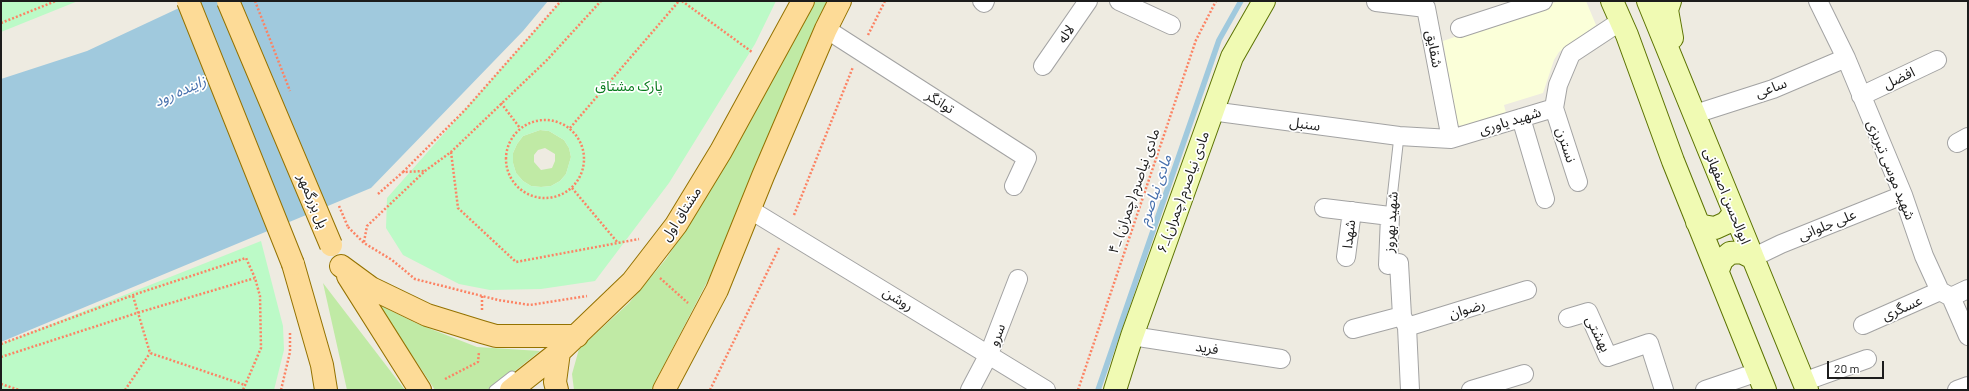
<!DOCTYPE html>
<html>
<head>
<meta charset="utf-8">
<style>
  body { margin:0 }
  #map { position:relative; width:1969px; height:391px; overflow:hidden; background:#eeebe1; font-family:Barlow,sans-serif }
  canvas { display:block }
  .frame { position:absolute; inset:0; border:2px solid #1c1c1c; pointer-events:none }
  .scale { position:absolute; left:1827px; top:361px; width:57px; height:18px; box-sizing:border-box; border:2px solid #1c1c1c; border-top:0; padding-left:5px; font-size:12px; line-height:14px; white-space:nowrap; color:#1c1c1c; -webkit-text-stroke:3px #fff; paint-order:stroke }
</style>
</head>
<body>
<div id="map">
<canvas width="1969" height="391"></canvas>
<div class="frame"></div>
<div class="scale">20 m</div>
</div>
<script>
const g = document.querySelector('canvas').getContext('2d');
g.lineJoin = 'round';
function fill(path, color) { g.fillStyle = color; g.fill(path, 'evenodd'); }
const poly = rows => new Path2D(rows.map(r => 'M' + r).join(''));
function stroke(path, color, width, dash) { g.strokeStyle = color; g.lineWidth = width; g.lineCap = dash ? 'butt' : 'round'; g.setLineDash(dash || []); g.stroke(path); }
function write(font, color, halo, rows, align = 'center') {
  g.font = font + ' Barlow,"Noto Sans Arabic",sans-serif'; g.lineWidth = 3.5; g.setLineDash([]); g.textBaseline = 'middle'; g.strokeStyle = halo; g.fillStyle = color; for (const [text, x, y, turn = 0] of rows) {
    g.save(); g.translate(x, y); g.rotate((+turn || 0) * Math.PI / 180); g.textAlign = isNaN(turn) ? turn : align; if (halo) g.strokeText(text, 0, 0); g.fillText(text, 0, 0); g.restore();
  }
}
fill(poly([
  [1559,1,1586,1,1596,25,1559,52,1554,60,1543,93,1504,105,1506,113,1464,126,1457,125,1443,41]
]), '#fbffd9');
fill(poly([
  [811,1,835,1,722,253,651,390,574,390,572,374,579,349,629,303,666,259,701,206],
  [540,130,549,131,564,140,569,148,571,157,566,174,560,181,551,186,541,187,531,186,523,181,516,173,513,163,513,153,517,144,523,136],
  [545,148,555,154,555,161,552,168,541,170,534,162,534,155,538,150],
  [323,283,405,390,347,390],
  [379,305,418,324,477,347,540,351,491,390,435,390]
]), '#c0eaa5');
fill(poly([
  [1,1,78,1,1,32],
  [561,1,776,1,755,44,669,183,595,281,541,289,490,290,459,284,403,255,386,228,387,198],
  [540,130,549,131,564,140,569,148,571,157,566,174,560,181,551,186,541,187,531,186,523,181,516,173,513,163,513,153,517,144,523,136],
  [261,241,283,326,284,350,274,390,1,390,1,344]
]), '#bcfac7');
fill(poly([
  [194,1,548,1,523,31,371,188,1,342,1,79,87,51]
]), '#a0c9dd');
stroke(poly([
  [1098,390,1219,40,1241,1]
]), '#a0c9dd', 5.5);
const lane = poly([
  [1390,216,1399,136],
  [494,390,512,376]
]);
const street = poly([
  [982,1,984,3,985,1],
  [1119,1,1171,25],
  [1818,1,1846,58,1903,195,1924,256,1940,291,1951,297,1968,336],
  [1376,2,1426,8,1451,139],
  [1460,28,1543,1],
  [826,29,1027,158,1014,186],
  [1043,66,1088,1],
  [1861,96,1937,60],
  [1554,108,1578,182],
  [1211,111,1399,136,1451,139,1554,108,1558,85,1571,54,1621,21],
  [1695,114,1773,89,1846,58],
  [1521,118,1545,199],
  [1957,143,1968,137],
  [1324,208,1390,216,1388,265,1399,263,1402,316,1407,327,1410,390],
  [749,209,1046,390],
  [1346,257,1352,211],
  [1752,258,1781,244,1903,195],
  [1951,297,1968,289],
  [1568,318,1588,312,1608,357,1649,343,1664,390],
  [1863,325,1940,291],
  [1407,327,1527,290],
  [1353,329,1402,316],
  [1132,336,1281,359],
  [1803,382,1867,359],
  [970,390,989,354,1018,279],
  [1471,390,1524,374],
  [1705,390,1758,372],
  [1957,390,1968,386]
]);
const secondary = poly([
  [1612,1,1627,35,1673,161,1765,390],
  [1648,1,1807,390],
  [1670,1,1667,10,1672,38],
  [1697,222,1703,226,1715,228,1726,223,1734,213],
  [1718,270,1722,260,1730,253,1741,252,1751,257],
  [1115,390,1132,336,1232,57,1264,1]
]);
const primary = poly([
  [293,264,322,365,326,390],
  [341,266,371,288,427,315,482,332,496,336,577,336],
  [348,276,420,390],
  [511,390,559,352,632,282,676,225,721,151,803,1],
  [557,390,555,382,559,352],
  [664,390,717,290,763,176,826,29,840,1]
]);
stroke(lane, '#a3a3a3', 11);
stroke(street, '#a3a3a3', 20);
stroke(secondary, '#5c7303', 24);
stroke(primary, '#947200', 24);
stroke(poly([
  [682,1,752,52],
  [1,23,56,1],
  [868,35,885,1],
  [501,103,520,128],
  '506 159a39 39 0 1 1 78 0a39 39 0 1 1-78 0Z',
  [570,128,679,1],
  [451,152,458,208,516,262,639,239],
  [403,172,465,110,561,1],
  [572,188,618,243],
  [378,194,403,172,425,171],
  [794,215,853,67],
  [348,227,364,243,392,260,415,279,498,300,530,305,587,296],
  [364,242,367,226,425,171,451,152,547,60,601,1],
  [660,278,688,303],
  [133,296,150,353,245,385],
  [482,296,482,312],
  [1,344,136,294,246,258,255,278],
  [1,357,137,313,255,278,260,296,261,348,243,390],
  [445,379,478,362,479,352],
  [1,384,19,390],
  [125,390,150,353],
  [281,390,290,352,290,332],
  [710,390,779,248],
  [1078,390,1196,40,1216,1]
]), '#fc8364', 2.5, [2, 2]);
stroke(lane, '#fff', 9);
stroke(street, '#fff', 18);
stroke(secondary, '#f0fab3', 22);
stroke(primary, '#fddb97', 22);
const primaryBridge = poly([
  [188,1,293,264],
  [228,1,331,245]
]);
stroke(primaryBridge, '#947200', 24, []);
stroke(poly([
  [255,1,290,91],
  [339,206,348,227]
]), '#fc8364', 2.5, [2, 2]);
stroke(primaryBridge, '#fddb97', 22);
write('14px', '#1c1c1c', '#fff', [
  ["لاله",1066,34,-56],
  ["شقایق",1434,49,80],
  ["افضل",1899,78,-25],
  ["ساعی",1771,88,-20],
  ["توانگر",940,102,33],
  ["شهید یاوری",1510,121,-17],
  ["سنبل",1305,124,8],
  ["نسترن",1566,145,72],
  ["شهید موسی تبریزی",1891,170,68],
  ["۴_ مادی نیاصرم (چمران)",1134,191,-71],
  ["۶_مادی نیاصرم (چمران)",1183,192,-70],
  ["ابوالحسن اصفهانی",1727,196,68],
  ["پل بزرگمهر",313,201,67],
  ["مشتاق اول",681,214,-57],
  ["شهید بهروز",1391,222,-86],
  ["علی جلوانی",1827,225,-22],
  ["شهدا",1349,234,-83],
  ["روشن",898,299,31],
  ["عسگری",1902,308,-24],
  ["رضوان",1467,309,-17],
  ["بهشتی",1598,334,63],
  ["سرو",997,335,-69],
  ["فرید",1207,348,9]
]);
write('14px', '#097b1e', '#fff', [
  ["پارک مشتاق",629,86]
]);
write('italic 15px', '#4770ad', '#fff', [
  ["زاینده رود",180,91,-24],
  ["مادی نیاصرم",1155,190,-71]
]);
</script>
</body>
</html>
